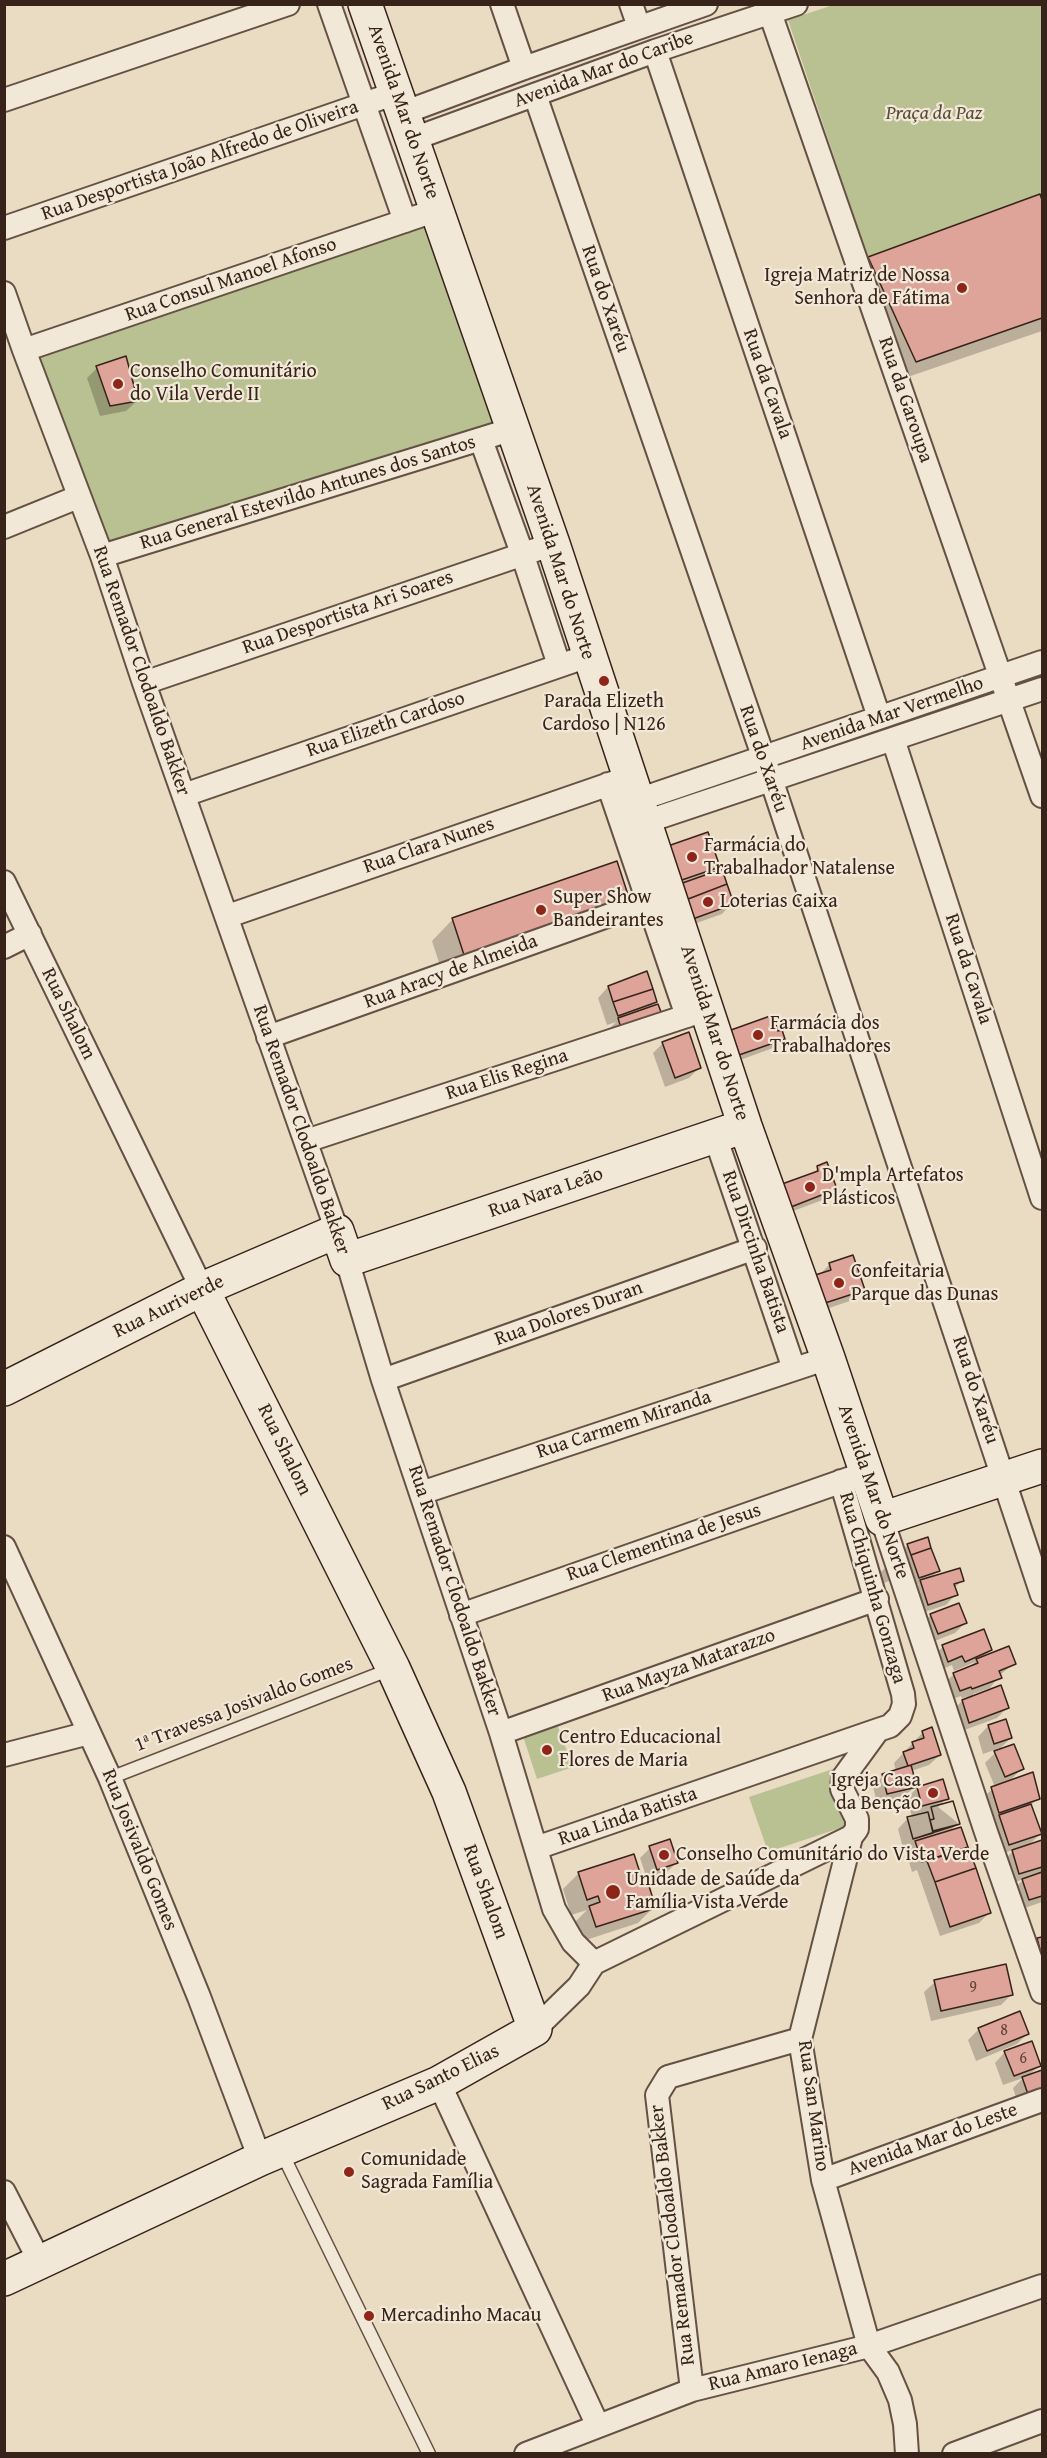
<!DOCTYPE html>
<html>
<head>
<meta charset="utf-8">
<style>
  body { margin:0 }
  #map { position:relative; width:1047px; height:2458px; overflow:hidden; background:#eadbc3; font-family:"Gentium Book Plus",serif }
  canvas { display:block }
  .frame { position:absolute; inset:0; border:6px solid #38231a; pointer-events:none }
</style>
</head>
<body>
<div id="map">
<canvas width="1047" height="2458"></canvas>
<div class="frame"></div>
</div>
<script>
const g = document.querySelector('canvas').getContext('2d');
g.lineJoin = 'round';
function fill(path, color) { g.fillStyle = color; g.fill(path, 'evenodd'); }
const poly = rows => new Path2D(rows.map(r => 'M' + r).join(''));
function stroke(path, color, width, dash) { g.strokeStyle = color; g.lineWidth = width; g.lineCap = dash ? 'butt' : 'round'; g.setLineDash(dash || []); g.stroke(path); }
function write(font, color, halo, rows, align = 'center') {
  g.font = font + ' "Gentium Book Plus",serif'; g.lineWidth = 4.5; g.setLineDash([]); g.textBaseline = 'middle'; g.strokeStyle = halo; g.fillStyle = color; for (const [text, x, y, turn = 0] of rows) {
    g.save(); g.translate(x, y); g.rotate((+turn || 0) * Math.PI / 180); g.textAlign = isNaN(turn) ? turn : align; if (halo) g.strokeText(text, 0, 0); g.fillText(text, 0, 0); g.restore();
  }
}
fill(poly([
  [833,5,1042,5,1042,194,868,257,788,20],
  [440,219,506,431,102,556,24,350],
  [556,1722,573,1767,537,1779,522,1733],
  [836,1768,852,1824,768,1852,749,1797]
]), '#b9c092');
fill(poly([
  [1039,196,1042,205,1042,331,896,381,848,279,869,259],
  [97,368,137,401,126,411,100,416,87,378],
  [655,858,718,866,709,875,732,903,722,914,680,929],
  [616,863,444,978,432,941,452,920],
  [608,987,656,1002,648,1009,662,1020,608,1030,616,1022,607,1025,598,998],
  [732,1031,777,1033,783,1038,773,1048,729,1064,721,1041],
  [663,1043,699,1068,689,1078,665,1087,653,1053],
  [818,1168,835,1189,825,1199,780,1216],
  [830,1264,863,1289,853,1300,811,1314,819,1275],
  [908,1545,938,1571,929,1579,962,1580,954,1589,956,1594,946,1605,918,1614,911,1592,919,1584,909,1587,900,1577,881,1584,878,1575],
  [931,1615,965,1623,955,1633,927,1644,920,1625],
  [943,1647,990,1650,982,1658,1014,1663,999,1676,990,1688,973,1694,974,1697,1007,1708,997,1718,959,1732,952,1711,967,1696,962,1699,961,1696,950,1700,944,1684,954,1674,969,1668,975,1662,954,1671,952,1665,938,1671,932,1657],
  [1005,1720,1011,1738,996,1752,1022,1768,1008,1783,1038,1798,1030,1806,1040,1834,1027,1847,1042,1841,1042,1902,1019,1910,1013,1890,1024,1879,1009,1884,1002,1862,1015,1849,999,1855,989,1827,996,1820,989,1822,981,1799,995,1787,985,1763,1000,1748,983,1754,978,1737,988,1726],
  [923,1732,940,1755,929,1765,911,1771,915,1786,905,1796,877,1804,873,1786,883,1776,896,1771,894,1763],
  [917,1788,947,1798,938,1807,958,1823,948,1833,960,1829,989,1913,979,1923,940,1936,917,1870,912,1872,906,1852,913,1846,903,1848,898,1829,908,1818,912,1817,907,1798],
  [650,1848,676,1863,666,1873,647,1879,640,1858],
  [579,1873,640,1878,636,1882,654,1907,638,1923,580,1942,574,1923,587,1910,571,1915,563,1889],
  [1042,1938,1042,1978,1028,1950,1038,1940],
  [935,1982,1011,1995,1001,2005,931,2021,924,1992],
  [979,2029,1028,2033,1017,2044,976,2061,968,2040],
  [1005,2052,1039,2066,1028,2076,1042,2072,1042,2100,1020,2110,1013,2088,1023,2078,1003,2085,995,2063]
]), '#0003');
const building = poly([
  [1040,194,1042,200,1042,318,916,362,868,257,1040,194],
  [126,356,138,401,110,406,96,366,126,356],
  [708,832,720,867,676,882,665,847,708,832],
  [617,861,630,901,465,958,452,918,617,861],
  [722,869,727,884,683,901,677,885,722,869],
  [727,884,734,904,690,920,683,901,727,884],
  [647,971,653,989,613,1002,608,986,647,971],
  [653,989,657,1002,618,1016,613,1002,653,989],
  [658,1004,664,1020,623,1035,618,1018,658,1004],
  [773,1015,778,1031,782,1030,785,1039,739,1055,731,1030,773,1015],
  [689,1032,701,1068,675,1078,662,1042,689,1032],
  [827,1162,837,1189,791,1207,782,1184,818,1171,817,1166,827,1162],
  [853,1255,865,1290,822,1304,812,1276,831,1270,829,1263,853,1255],
  [928,1537,931,1548,911,1555,907,1544,928,1537],
  [931,1548,940,1571,919,1578,911,1555,931,1548],
  [960,1568,964,1581,954,1584,958,1595,928,1605,920,1580,960,1568],
  [959,1603,967,1623,938,1634,930,1614,959,1603],
  [984,1629,992,1650,965,1662,962,1656,948,1662,942,1645,984,1629],
  [1009,1646,1016,1664,999,1671,1002,1678,972,1689,971,1687,960,1691,953,1673,978,1663,976,1659,1009,1646],
  [1001,1685,1009,1708,969,1723,962,1700,1001,1685],
  [1006,1719,1012,1738,994,1744,988,1725,1006,1719],
  [932,1727,941,1755,908,1766,903,1752,914,1748,912,1742,924,1738,922,1731,932,1727],
  [1014,1744,1024,1769,1005,1777,994,1751,1014,1744],
  [911,1765,917,1787,887,1794,882,1774,911,1765],
  [1033,1772,1040,1799,999,1813,991,1787,1033,1772],
  [943,1779,949,1799,922,1806,917,1787,943,1779],
  [953,1801,960,1824,913,1839,907,1817,928,1812,930,1820,934,1819,931,1807,953,1801],
  [953,1801,960,1824,933,1831,930,1820,934,1819,931,1807,953,1801],
  [1031,1804,1042,1834,1009,1845,999,1815,1031,1804],
  [928,1812,933,1833,913,1839,907,1817,928,1812],
  [961,1827,968,1847,922,1862,915,1841,961,1827],
  [670,1839,678,1863,657,1870,649,1846,670,1839],
  [1042,1840,1042,1867,1019,1874,1012,1850,1042,1840],
  [968,1847,976,1868,935,1882,927,1861,968,1847],
  [634,1854,642,1879,637,1881,639,1886,648,1883,656,1908,596,1927,589,1906,600,1902,598,1896,587,1900,578,1872,634,1854],
  [976,1868,991,1913,950,1927,935,1882,976,1868],
  [1042,1872,1042,1896,1029,1900,1022,1879,1042,1872],
  [1042,1937,1042,1957,1037,1938,1042,1937],
  [1006,1964,1013,1995,941,2011,934,1980,1006,1964],
  [1020,2011,1029,2034,987,2051,978,2028,1020,2011],
  [1032,2041,1041,2066,1014,2076,1004,2051,1032,2041],
  [1042,2070,1042,2096,1030,2100,1022,2077,1042,2070]
]);
fill(building, '#dea499');
stroke(building, '#38231a', 1.5);
const lane = poly([
  [110,1778,391,1669],
  [281,2151,429,2454]
]);
const street = poly([
  [329,4,405,221],
  [502,4,524,68],
  [631,4,639,27],
  [767,4,1042,796],
  [655,51,879,717],
  [535,95,771,779,1042,1595],
  [4,100,288,4],
  [403,113,524,68,706,4],
  [413,139,655,51,796,4],
  [4,228,396,93],
  [4,293,24,350,102,556,144,683,337,1231],
  [24,350,437,210],
  [481,440,522,553,559,665],
  [4,527,78,497],
  [102,556,513,429],
  [144,683,553,544],
  [893,739,1042,1198],
  [608,784,687,1016],
  [184,795,588,656],
  [638,800,1042,662],
  [645,822,1042,689],
  [4,882,202,1289],
  [228,916,630,777],
  [4,947,30,934],
  [268,1037,669,894],
  [715,1136,794,1369],
  [306,1141,708,1009],
  [347,1260,383,1380,501,1733,554,1909,573,1942,594,1963],
  [383,1380,755,1248],
  [421,1493,828,1358],
  [882,1519,986,1832,1042,1992],
  [4,1547,110,1778,199,1997,260,2159],
  [461,1615,854,1477],
  [878,1730,843,1778,842,1789,857,1819,857,1829,851,1837,800,2039,823,2180,869,2346,888,2372,900,2400,905,2424,907,2454],
  [501,1733,877,1599],
  [4,1755,89,1733],
  [536,1848,878,1730,890,1726,900,1716,904,1704,903,1694,841,1481],
  [535,2029,579,1986,594,1963,851,1837],
  [439,2083,598,2426],
  [823,2180,1042,2100],
  [4,2192,40,2262],
  [692,2390,657,2095,668,2077,800,2039],
  [526,2454,692,2390,869,2346,1042,2286],
  [954,2454,1042,2421]
]);
const secondary = poly([
  [365,4,553,544,745,1126,828,1358,882,1519,1042,1466],
  [4,1389,202,1289,337,1231,347,1260,745,1126],
  [4,2279,260,2159,439,2083,535,2029,449,1792,393,1668,202,1289]
]);
stroke(lane, '#645144', 15);
stroke(street, '#645144', 26);
stroke(secondary, '#38231a', 36);
stroke(lane, '#f1e8d8', 12);
stroke(street, '#f1e8d8', 22);
stroke(secondary, '#f1e8d8', 33);
for (const [x, y, r, color] of [
  [962,288,6,"#8f2418"],
  [118,384,6,"#8f2418"],
  [604,681,6,"#8f2418"],
  [692,857,6,"#8f2418"],
  [708,902,6,"#8f2418"],
  [541,910,6,"#8f2418"],
  [758,1035,6,"#8f2418"],
  [810,1187,6,"#8f2418"],
  [839,1283,6,"#8f2418"],
  [547,1750,6,"#8f2418"],
  [933,1793,6,"#8f2418"],
  [664,1855,6,"#8f2418"],
  [613,1892,8,"#8f2418"],
  [349,2172,6,"#8f2418"],
  [369,2316,6,"#8f2418"]
]) { const dot = new Path2D(); dot.arc(x, y, r, 0, 2 * Math.PI); g.fillStyle = color; g.fill(dot); stroke(dot, '#f1e8d8', 2); }
write('16px', '#62433a', null, [
  ["9",973,1988],
  ["8",1004,2031],
  ["6",1023,2059]
]);
write('20px', '#38231a', '#f1e8d8', [
  ["Avenida Mar do Caribe",604,70,-20],
  ["Avenida Mar do Norte",403,112,71],
  ["Rua Desportista João Alfredo de Oliveira",200,161,-19],
  ["Rua Consul Manoel Afonso",231,280,-19],
  ["Rua do Xaréu",605,299,71],
  ["Rua da Cavala",767,384,71],
  ["Rua da Garoupa",905,400,71],
  ["Rua General Estevildo Antunes dos Santos",308,493,-17],
  ["Avenida Mar do Norte",560,572,72],
  ["Rua Desportista Ari Soares",348,613,-19],
  ["Rua Remador Clodoaldo Bakker",141,671,71],
  ["Avenida Mar Vermelho",892,714,-19],
  ["Rua Elizeth Cardoso",386,725,-19],
  ["Rua do Xaréu",763,759,71],
  ["Rua Clara Nunes",429,846,-19],
  ["Rua da Cavala",968,969,72],
  ["Rua Aracy de Almeida",451,972,-20],
  ["Rua Shalom",68,1014,64],
  ["Avenida Mar do Norte",714,1033,72],
  ["Rua Elis Regina",507,1075,-18],
  ["Rua Remador Clodoaldo Bakker",301,1130,71],
  ["Rua Nara Leão",546,1193,-19],
  ["Rua Dircinha Batista",755,1252,71],
  ["Rua Auriverde",169,1307,-26],
  ["Rua Dolores Duran",569,1314,-20],
  ["Rua do Xaréu",975,1390,72],
  ["Rua Carmem Miranda",624,1425,-18],
  ["Rua Shalom",284,1450,64],
  ["Avenida Mar do Norte",873,1492,71],
  ["Rua Clementina de Jesus",664,1543,-19],
  ["Rua Chiquinha Gonzaga",872,1588,74],
  ["Rua Remador Clodoaldo Bakker",454,1591,72],
  ["Rua Mayza Matarazzo",689,1666,-20],
  ["1ª Travessa Josivaldo Gomes",244,1705,-21],
  ["Rua Linda Batista",628,1817,-19],
  ["Rua Josivaldo Gomes",139,1850,68],
  ["Rua Shalom",485,1892,70],
  ["Rua Santo Elias",441,2078,-26],
  ["Rua San Marino",813,2106,82],
  ["Avenida Mar do Leste",933,2140,-20],
  ["Rua Remador Clodoaldo Bakker",673,2235,-97],
  ["Rua Amaro Ienaga",783,2367,-14]
]);
write('italic 20px', '#584a38', '#f1e8d8', [
  ["Praça da Paz",934,114]
]);
write('20px', '#38231a', '#f1e8d8', [
  ["Igreja Matriz de Nossa",950,276,"right"],
  ["Senhora de Fátima",950,299,"right"],
  ["Conselho Comunitário",130,372],
  ["do Vila Verde II",130,395],
  ["Parada Elizeth",604,702,"center"],
  ["Cardoso | N126",604,725,"center"],
  ["Farmácia do",704,846],
  ["Trabalhador Natalense",704,869],
  ["Super Show",553,898],
  ["Bandeirantes",553,921],
  ["Loterias Caixa",720,902],
  ["Farmácia dos",770,1024],
  ["Trabalhadores",770,1047],
  ["D'mpla Artefatos",822,1176],
  ["Plásticos",822,1199],
  ["Confeitaria",851,1272],
  ["Parque das Dunas",851,1295],
  ["Centro Educacional",559,1738],
  ["Flores de Maria",559,1761],
  ["Igreja Casa",921,1781,"right"],
  ["da Benção",921,1804,"right"],
  ["Conselho Comunitário do Vista Verde",676,1855],
  ["Unidade de Saúde da",626,1880],
  ["Família Vista Verde",626,1903],
  ["Comunidade",361,2160],
  ["Sagrada Família",361,2183],
  ["Mercadinho Macau",381,2316]
], 'left');
</script>
</body>
</html>
